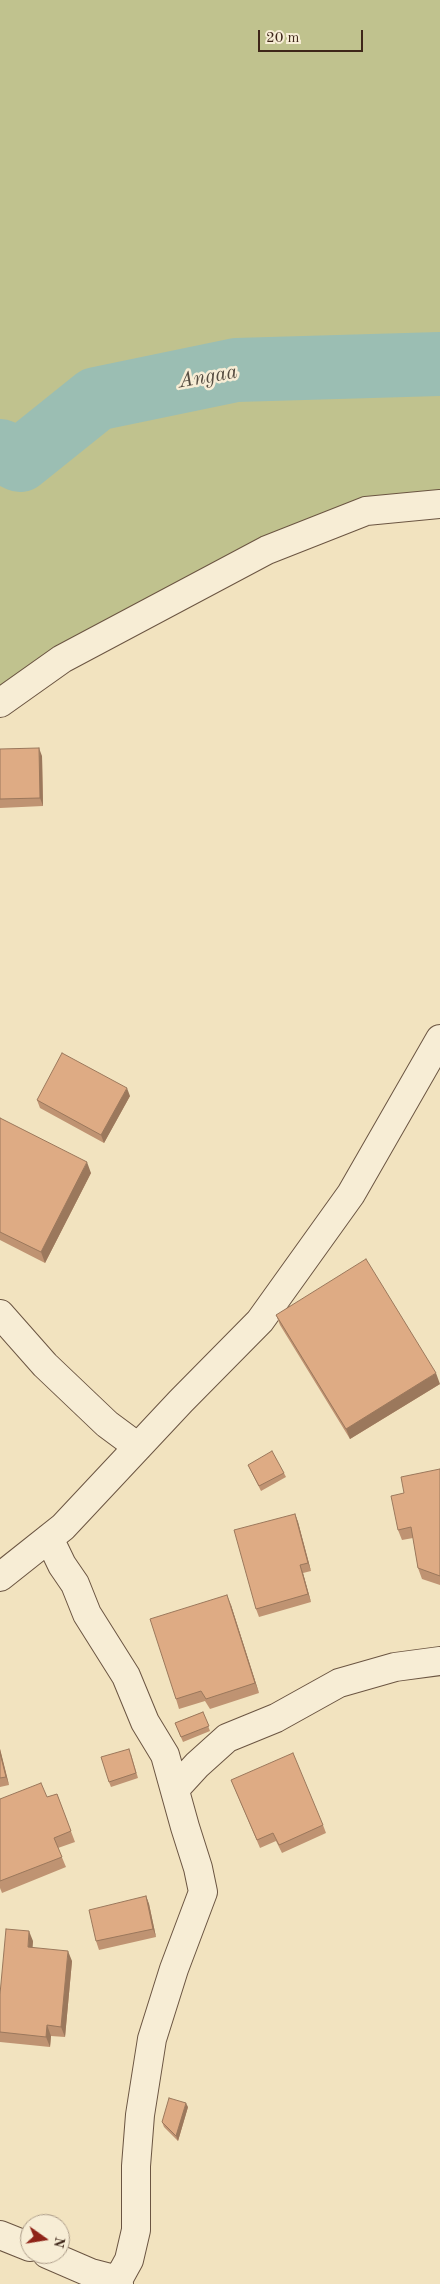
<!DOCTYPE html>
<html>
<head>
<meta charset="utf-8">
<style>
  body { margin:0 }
  #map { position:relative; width:440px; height:2284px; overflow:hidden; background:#f2e3bf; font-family:"Old Standard TT",serif }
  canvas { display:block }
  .north { position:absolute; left:20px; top:2214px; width:50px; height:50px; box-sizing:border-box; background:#f7edd5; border:1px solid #ad9d8a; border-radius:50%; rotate:103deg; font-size:14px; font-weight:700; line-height:20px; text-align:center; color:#3e2619 }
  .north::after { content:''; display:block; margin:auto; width:18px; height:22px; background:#8f2418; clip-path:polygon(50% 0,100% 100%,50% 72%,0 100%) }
  .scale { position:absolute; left:258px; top:30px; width:105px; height:22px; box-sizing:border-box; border:2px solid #3e2619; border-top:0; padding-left:6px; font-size:15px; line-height:18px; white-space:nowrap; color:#3e2619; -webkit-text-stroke:4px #f7edd5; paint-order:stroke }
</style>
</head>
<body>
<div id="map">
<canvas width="440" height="2284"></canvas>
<div class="north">N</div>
<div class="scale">20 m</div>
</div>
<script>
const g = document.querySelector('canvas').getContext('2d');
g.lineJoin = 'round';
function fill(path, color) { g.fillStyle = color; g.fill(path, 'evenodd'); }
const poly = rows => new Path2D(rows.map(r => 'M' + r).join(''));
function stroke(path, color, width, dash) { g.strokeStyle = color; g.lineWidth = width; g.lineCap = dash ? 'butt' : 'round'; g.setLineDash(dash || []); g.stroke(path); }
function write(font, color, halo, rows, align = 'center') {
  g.font = font + ' "Old Standard TT",serif'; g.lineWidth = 5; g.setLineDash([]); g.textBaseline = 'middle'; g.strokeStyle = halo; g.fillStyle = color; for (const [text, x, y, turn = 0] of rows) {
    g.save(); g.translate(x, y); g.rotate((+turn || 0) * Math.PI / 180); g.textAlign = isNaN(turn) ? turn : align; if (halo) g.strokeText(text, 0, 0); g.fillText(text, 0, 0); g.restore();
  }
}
fill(poly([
  [0,0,440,0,440,504,366,511,0,703]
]), '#c0c28e');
stroke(poly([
  [0,451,20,460,96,399,236,370,440,364]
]), '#9bbeb3', 64);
const minor = poly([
  [0,703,62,659,267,550,366,511,440,504],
  [0,1314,45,1365,107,1424,138,1447],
  [49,1538,62,1565,75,1584,87,1614,126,1676,145,1722,165,1755,185,1827,198,1868,203,1892,174,1969,152,2039,140,2115,136,2166,136,2230,129,2260,118,2280],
  [0,1577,63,1527,181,1401,260,1321,351,1194,440,1039],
  [175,1789,197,1765,227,1738,276,1718,339,1683,395,1667,440,1661],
  [0,2235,30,2247],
  [47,2254,91,2273,118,2280,119,2284]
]);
stroke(minor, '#6b5542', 30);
stroke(minor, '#f7edd5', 28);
fill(poly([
  [0,749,42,756,43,806,0,808],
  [130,1096,104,1143,40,1108,37,1100],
  [0,1118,91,1173,45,1263,0,1240],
  [276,1315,440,1384,350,1439,280,1325],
  [248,1465,284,1473,286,1477,261,1491],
  [440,1469,440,1585,422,1579,418,1568,413,1538,402,1540,398,1530,404,1493],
  [295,1514,298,1522,311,1571,303,1573,311,1602,259,1617,256,1609],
  [231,1605,259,1693,210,1709,205,1701,179,1709,176,1699],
  [203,1712,210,1731,183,1742,175,1723],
  [0,1749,9,1785,0,1787],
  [131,1754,138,1778,111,1787,109,1782],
  [231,1780,323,1825,326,1833,282,1853,276,1841,260,1848],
  [57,1794,75,1842,58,1848,66,1867,2,1893,0,1888,0,1799,47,1797],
  [146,1896,149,1904,156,1937,99,1950,96,1941],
  [33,1941,32,1947,72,1961,65,2037,51,2036,50,2047,0,2042,0,1994],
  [188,2107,178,2141,164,2127,162,2122]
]), '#bf9372');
fill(poly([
  [39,748,42,756,43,806,40,798],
  [127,1088,130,1096,104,1143,101,1135],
  [87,1162,91,1173,45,1263,41,1252],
  [436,1373,440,1384,350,1439,346,1429],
  [295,1514,298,1522,311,1571,308,1563],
  [300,1565,303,1573,311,1602,308,1594],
  [227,1595,231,1605,259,1693,255,1683],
  [0,1749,9,1785,6,1777,0,1753],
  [146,1896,149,1904,156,1937,153,1929],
  [29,1931,33,1941,32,1957,28,1947],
  [68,1951,72,1961,65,2037,61,2027],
  [47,2025,51,2036,50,2047,46,2037],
  [186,2103,188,2107,178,2141,176,2136]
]), '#9b785c');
const building = poly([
  [39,748,40,798,0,799,0,749,39,748],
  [62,1053,127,1088,101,1135,37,1100,62,1053],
  [0,1118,87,1162,41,1252,0,1232,0,1118],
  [366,1259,436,1373,346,1429,276,1315,366,1259],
  [272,1451,284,1473,259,1486,248,1465,272,1451],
  [440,1469,440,1576,418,1568,411,1527,398,1530,391,1496,404,1493,401,1477,440,1469],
  [295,1514,308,1563,300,1565,308,1594,256,1609,234,1530,295,1514],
  [227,1595,255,1683,206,1699,201,1691,176,1699,150,1619,227,1595],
  [203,1712,209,1726,181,1737,175,1723,203,1712],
  [129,1749,136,1773,109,1782,101,1757,129,1749],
  [0,1753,6,1777,0,1778,0,1753],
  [293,1753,323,1825,279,1845,273,1833,257,1840,231,1780,293,1753],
  [41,1783,47,1797,57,1794,71,1831,54,1838,62,1857,0,1881,0,1799,41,1783],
  [146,1896,153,1929,96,1941,89,1910,146,1896],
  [6,1929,29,1931,28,1947,68,1951,61,2027,47,2025,46,2037,0,2032,0,1994,6,1929],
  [169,2098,186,2103,176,2136,162,2122,169,2098]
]);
fill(building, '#deab84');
stroke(building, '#9b785c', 1);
write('italic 21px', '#554c40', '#f7edd5', [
  ["Angaa",208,377,-10]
]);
</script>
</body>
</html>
